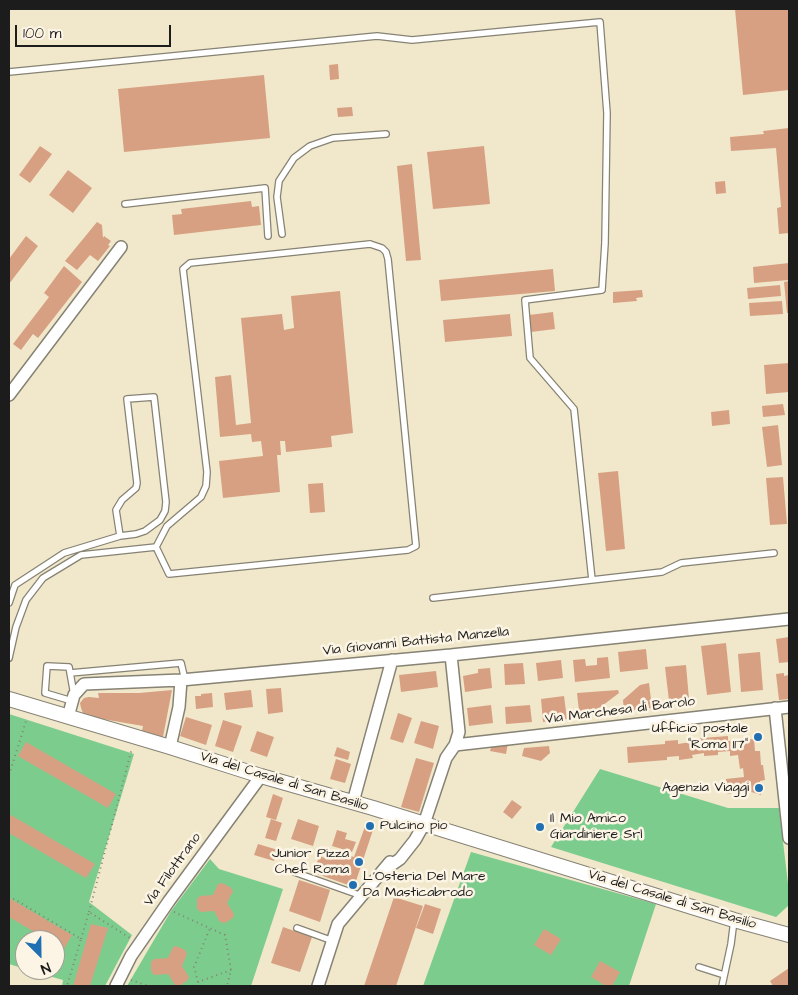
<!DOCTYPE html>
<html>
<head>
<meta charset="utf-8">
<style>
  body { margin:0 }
  #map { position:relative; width:798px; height:995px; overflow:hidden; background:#f1e8cb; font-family:"Architects Daughter",sans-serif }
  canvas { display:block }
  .frame { position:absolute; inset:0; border:10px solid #1c1c1c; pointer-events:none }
  .north { position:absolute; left:15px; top:930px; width:50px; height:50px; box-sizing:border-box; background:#fcf5e5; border:1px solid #a29e95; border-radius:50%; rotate:157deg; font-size:14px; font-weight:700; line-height:20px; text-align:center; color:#1c1c1c }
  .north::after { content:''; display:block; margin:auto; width:18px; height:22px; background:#1f6fb2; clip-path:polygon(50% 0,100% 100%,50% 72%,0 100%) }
  .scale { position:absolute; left:15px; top:25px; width:156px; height:22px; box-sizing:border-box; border:2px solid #1c1c1c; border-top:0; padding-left:6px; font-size:15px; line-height:18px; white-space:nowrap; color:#1c1c1c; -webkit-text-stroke:4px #fcf5e5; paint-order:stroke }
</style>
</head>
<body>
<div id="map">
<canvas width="798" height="995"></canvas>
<div class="frame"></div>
<div class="north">N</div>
<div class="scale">100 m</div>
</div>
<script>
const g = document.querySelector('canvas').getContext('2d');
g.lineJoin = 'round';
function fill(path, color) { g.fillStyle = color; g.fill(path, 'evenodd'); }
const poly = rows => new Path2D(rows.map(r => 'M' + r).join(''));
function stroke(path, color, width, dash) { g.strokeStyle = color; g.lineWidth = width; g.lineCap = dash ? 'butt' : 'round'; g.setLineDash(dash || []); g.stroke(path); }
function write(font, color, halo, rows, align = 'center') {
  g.font = font + ' "Architects Daughter",sans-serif'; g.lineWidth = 5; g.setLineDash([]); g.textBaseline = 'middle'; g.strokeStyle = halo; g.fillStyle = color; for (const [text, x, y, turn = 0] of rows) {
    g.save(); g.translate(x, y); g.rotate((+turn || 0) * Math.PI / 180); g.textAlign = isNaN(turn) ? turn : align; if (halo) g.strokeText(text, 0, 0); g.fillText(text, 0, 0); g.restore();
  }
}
fill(poly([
  [9,714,134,754,89,902,132,935,105,986,62,986,63,980,28,970,55,970,55,940,25,940,25,969,9,964],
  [600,769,728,808,779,808,789,892,789,905,776,917,551,847],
  [471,852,656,904,629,986,423,986],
  [210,859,219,869,283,889,251,986,127,986,171,911]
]), '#7ccc8d');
fill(poly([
  [735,9,789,9,789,90,743,95],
  [338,64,339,79,330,80,329,65],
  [264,75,270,138,124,152,118,89],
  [352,107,353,116,338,117,337,108],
  [789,128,789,233,779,234,777,208,781,207,776,148,731,151,730,137,764,134,763,131],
  [40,146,52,154,30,183,19,175],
  [484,146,490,204,433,209,427,152],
  [412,164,421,260,406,261,397,166],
  [68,170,92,188,73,213,49,195],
  [725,181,726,193,716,194,715,182],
  [251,201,252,207,259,206,261,225,174,235,172,215,182,214,181,209],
  [97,222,102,225,103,238,104,236,111,241,108,245,110,246,98,261,90,255,77,270,65,261],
  [26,236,38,246,9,284,9,259],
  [789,263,789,280,754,283,753,267],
  [64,266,82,282,38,338,33,334,21,350,13,344,49,297,44,293],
  [553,269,555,291,441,301,439,280],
  [789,281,789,313,787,313,784,282],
  [780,285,781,296,748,299,747,288],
  [642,290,643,297,636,298,637,301,613,303,613,292],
  [340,291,353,433,331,436,332,447,286,452,285,441,280,441,281,455,277,455,280,492,223,498,219,461,263,456,261,441,252,442,251,434,220,437,215,377,231,375,236,425,251,423,241,318,282,314,284,330,294,328,291,296],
  [782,301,783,314,750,316,749,303],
  [553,312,555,329,531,332,529,315],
  [510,314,512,336,445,342,443,320],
  [789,363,789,392,766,394,764,365],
  [783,404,785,415,763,417,762,406],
  [729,410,730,424,712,426,711,412],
  [778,425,782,465,767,467,762,427],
  [618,471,625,549,606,551,598,473],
  [783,477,787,524,770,525,766,478],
  [323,483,325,512,310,513,308,484],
  [789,637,789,662,779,663,776,639],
  [726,643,731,692,707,695,701,646],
  [646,649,648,669,620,672,618,652],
  [760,652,763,690,741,692,738,654],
  [608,657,610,678,575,682,573,660,585,659,586,666,597,665,597,658],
  [561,660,563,678,538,681,536,663],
  [523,663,525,684,505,685,504,664],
  [686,665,689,699,669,701,665,667],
  [490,668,492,688,465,692,463,676,478,673,478,669],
  [436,671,438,687,401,692,399,675],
  [784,673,784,676,789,675,789,699,779,700,776,674],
  [649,683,652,708,624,711,623,700,640,685],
  [281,688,283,712,268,714,266,689],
  [172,690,163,737,142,731,143,726,91,717,83,713,81,708,80,703,84,698,89,697,99,698,98,693,139,693],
  [251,690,253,707,226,710,224,693],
  [618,690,619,693,598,709,579,711,577,693],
  [212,693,213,707,196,709,195,696,201,696,201,694],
  [564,696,567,719,543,722,541,699],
  [491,705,493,723,469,726,467,708],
  [530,705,532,722,506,724,505,707],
  [398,713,412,718,403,743,390,739],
  [186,717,212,725,206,745,180,736],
  [223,720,242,726,233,752,215,746],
  [421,721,439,726,433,749,414,743],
  [257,731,274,737,267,757,250,751],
  [728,736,728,741,754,739,755,751,760,751,761,765,763,765,765,780,760,781,761,795,748,791,727,794,726,779,744,777,743,768,740,769,738,755,730,756,730,751,718,752,718,755,704,756,704,753,692,755,693,758,679,760,679,756,667,757,667,760,628,763,627,747,665,744,665,741,678,740,678,744,691,742,691,739],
  [26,742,116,794,108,808,18,756],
  [508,743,506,754,490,751,492,744],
  [549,746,550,753,541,761,522,756,524,748],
  [337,747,350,752,348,760,334,756],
  [416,758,434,763,419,812,401,807],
  [336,759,351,764,345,783,330,779],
  [273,794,283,798,276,820,266,817],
  [512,800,522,807,512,819,503,812],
  [9,814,95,864,86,878,9,833],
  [271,819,282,823,276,841,265,838],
  [298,819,319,826,313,846,291,839],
  [367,821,375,824,354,887,314,873,319,856,331,860,334,850,354,857],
  [337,830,347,833,345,839,356,842,352,852,332,846],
  [258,844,278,850,274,861,254,855],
  [299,880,330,890,320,922,289,911],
  [222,883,230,887,233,891,227,903,234,914,233,918,225,923,220,922,214,911,200,912,197,908,197,899,200,896,213,895,218,884],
  [394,897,423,906,396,986,364,986],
  [9,898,72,935,64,949,55,944,55,940,48,940,9,917],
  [425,904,441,909,433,934,416,928],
  [91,924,108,928,90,986,73,986],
  [283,927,312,937,300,972,271,963],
  [544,929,561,939,551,955,534,945],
  [176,946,185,950,187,954,182,966,189,977,187,981,179,986,175,985,168,974,154,975,151,971,151,962,154,959,168,958,173,947],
  [600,961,620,972,612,986,606,986,591,977],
  [789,968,789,985,773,986,770,981]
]), '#d7a082');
const service = poly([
  [9,72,377,36,412,40,600,22,607,113,605,243,602,290,525,300,530,358,574,409,592,580],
  [125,204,265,188,268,236],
  [282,234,277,197,279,181,294,158,310,146,333,138,386,134],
  [370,244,382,248,386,252,388,259,416,546,408,550,169,574,156,547,167,526,201,497,206,486,207,472,183,269,190,263,370,244],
  [433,598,662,572,681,563,774,553],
  [9,603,15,585,64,553,120,536,136,534,145,531,160,520,165,511,166,502,154,397,127,399,137,483,136,488,122,500,116,510,120,536],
  [9,658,16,627,26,600,43,578,81,555,156,547],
  [70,673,181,663,185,680],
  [72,701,45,693,47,666,69,667,74,695],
  [294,872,362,896],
  [297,928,333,941],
  [699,967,724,975],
  [722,986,731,944,734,920]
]);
const minor = poly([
  [9,395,121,247],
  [775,708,789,838],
  [68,717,74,695,84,684,181,680,451,655,789,619],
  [455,745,789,707],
  [170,747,179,707,181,680],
  [353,802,392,660],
  [387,868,400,859,415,840,424,824,446,758,455,745,459,732,451,655],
  [116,986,131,956,169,901,261,776],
  [318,986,338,924,390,862]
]);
const tertiary = poly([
  [9,699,170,747,261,776,373,808,734,920,789,935]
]);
stroke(service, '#868274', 8);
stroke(minor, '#868274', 14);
stroke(tertiary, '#868274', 16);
stroke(poly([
  [9,775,27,718],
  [9,896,81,939,67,986],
  [89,912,132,748],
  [174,912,225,935,231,970,227,986],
  [81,939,89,912,130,938],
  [131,980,148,986],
  [198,982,194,967,210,928],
  [194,986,198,982,231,970]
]), '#868274', 2, [1, 4]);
stroke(service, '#fff', 5.5);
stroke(minor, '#fff', 11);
stroke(tertiary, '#fff', 14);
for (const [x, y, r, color] of [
  [758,737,5,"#1f6fb2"],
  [759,788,5,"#1f6fb2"],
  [370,826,5,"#1f6fb2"],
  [540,827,5,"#1f6fb2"],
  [359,862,5,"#1f6fb2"],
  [353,885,5,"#1f6fb2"]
]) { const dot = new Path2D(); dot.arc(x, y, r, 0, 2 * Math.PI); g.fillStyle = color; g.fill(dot); stroke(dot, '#fcf5e5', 2); }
write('14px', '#1c1c1c', '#fcf5e5', [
  ["Via Giovanni Battista Manzella",416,642,-6],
  ["Via Marchesa di Barolo",620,711,-7],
  ["Via del Casale di San Basilio",284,782,17],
  ["Via Filottrano",173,870,-54],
  ["Via del Casale di San Basilio",672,900,17]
]);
write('14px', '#1c1c1c', '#fcf5e5', [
  ["Ufficio postale",748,729],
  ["\"Roma 117\"",748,745],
  ["Agenzia Viaggi",749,788],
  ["Il Mio Amico",550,819,"left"],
  ["Giardiniere Srl",550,835,"left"],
  ["Pulcino pio",380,826,"left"],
  ["Junior Pizza",349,854],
  ["Chef Roma",349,870],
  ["L'Osteria Del Mare",363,877,"left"],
  ["Da Masticabrodo",363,893,"left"]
], 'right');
</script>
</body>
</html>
